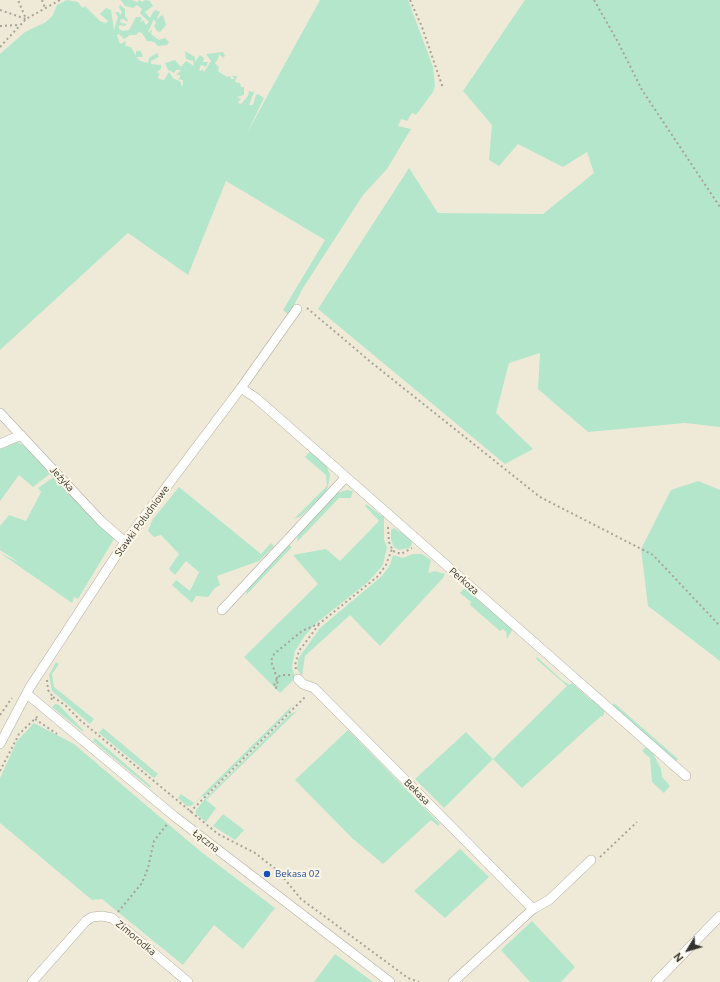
<!DOCTYPE html>
<html>
<head>
<meta charset="utf-8">
<style>
  body { margin:0 }
  #map { position:relative; width:720px; height:982px; overflow:hidden; background:#efead8; font-family:Ubuntu,sans-serif }
  canvas { display:block }
  .north { position:absolute; left:668px; top:930px; width:40px; height:40px; -webkit-text-stroke:3px #fcf7e6; paint-order:stroke; rotate:232deg; font-size:11px; font-weight:700; line-height:16px; text-align:center; color:#35332d }
  .north::after { content:''; display:block; margin:auto; width:14px; height:18px; background:#35332d; clip-path:polygon(50% 0,100% 100%,50% 72%,0 100%) }
</style>
</head>
<body>
<div id="map">
<canvas width="720" height="982"></canvas>
<div class="north">N</div>
</div>
<script>
const g = document.querySelector('canvas').getContext('2d');
g.lineJoin = 'round';
function fill(path, color) { g.fillStyle = color; g.fill(path, 'evenodd'); }
const poly = rows => new Path2D(rows.map(r => 'M' + r).join(''));
function stroke(path, color, width, dash) { g.strokeStyle = color; g.lineWidth = width; g.lineCap = dash ? 'butt' : 'round'; g.setLineDash(dash || []); g.stroke(path); }
function write(font, color, halo, rows, align = 'center') {
  g.font = font + ' Ubuntu,sans-serif'; g.lineWidth = 4; g.setLineDash([]); g.textBaseline = 'middle'; g.strokeStyle = halo; g.fillStyle = color; for (const [text, x, y, turn = 0] of rows) {
    g.save(); g.translate(x, y); g.rotate((+turn || 0) * Math.PI / 180); g.textAlign = isNaN(turn) ? turn : align; if (halo) g.strokeText(text, 0, 0); g.fillText(text, 0, 0); g.restore();
  }
}
fill(poly([
  [67,0,78,2,80,5,83,8,85,6,100,21,106,23,108,21,100,14,106,8,111,10,114,30,118,17,115,12,119,12,120,15,122,12,119,8,120,5,125,9,125,16,128,20,127,22,124,19,120,20,121,23,127,24,125,26,120,25,119,26,119,29,123,31,129,30,136,17,142,17,140,22,143,20,146,25,149,22,140,13,142,9,137,5,133,8,125,6,121,0,132,0,137,2,140,0,142,2,145,0,150,1,153,6,145,12,150,18,153,12,156,10,160,12,157,18,159,19,159,17,163,15,166,25,160,32,157,31,154,26,156,23,154,19,148,32,149,33,151,30,152,30,151,34,159,40,165,38,169,42,167,45,158,46,154,42,147,41,142,33,139,32,136,35,130,35,124,39,119,34,117,35,120,44,126,41,125,46,131,47,136,56,136,51,141,51,143,57,136,57,140,61,148,63,149,58,157,53,159,57,151,61,151,64,161,65,161,69,157,72,160,74,158,77,159,79,164,80,169,72,173,78,181,82,181,86,183,85,183,80,177,79,180,78,180,75,176,75,181,70,176,70,174,73,168,70,165,63,175,60,181,67,186,61,194,66,193,61,186,59,185,51,195,57,195,62,200,55,204,58,203,62,208,62,206,67,201,65,199,70,201,71,202,69,204,72,211,61,206,54,223,52,225,56,223,58,219,54,218,59,215,63,219,67,218,71,227,77,230,76,231,79,235,79,232,76,237,76,235,82,240,83,241,87,244,87,244,95,237,97,241,99,238,103,241,104,248,96,249,91,254,92,249,105,253,105,256,95,258,94,264,98,247,133,320,0,408,0,433,67,435,86,433,92,416,115,412,113,407,121,401,119,398,126,411,129,387,169,363,195,303,288,289,315,283,310,325,240,226,181,188,275,128,233,0,350,0,54,25,32,46,22,53,15,57,5],
  [525,0,720,0,720,427,685,423,588,432,538,389,540,353,509,363,496,413,533,449,505,464,318,309,409,168,438,213,543,214,594,173,587,152,563,167,518,144,499,166,489,160,492,125,463,91],
  [15,441,27,447,51,473,33,487,19,475,0,501,0,446],
  [311,450,327,467,330,475,328,487,325,494,301,516,294,519,327,486,326,475,305,457],
  [55,476,114,539,78,599,74,597,72,603,0,553,20,563,0,550,0,526,9,515,26,521,41,492,38,488],
  [698,481,720,490,720,661,648,606,641,549,671,490],
  [179,487,261,554,271,543,274,546,259,561,217,576,220,585,215,588,208,597,196,596,192,603,172,585,176,580,190,591,199,572,186,561,175,575,169,569,179,554,161,535,154,537,148,531,153,519],
  [347,490,353,491,351,498,339,498,297,542,298,534,337,493],
  [366,504,382,516,384,515,384,540,387,547,383,565,368,582,315,624,304,637,295,651,292,667,295,678,280,693,244,657,318,584,293,555,326,549,340,561,379,521,365,506],
  [394,528,411,539,412,544,409,548,399,550,394,547,391,540,391,530],
  [289,545,292,547,246,595,248,587],
  [413,554,422,554,431,560,428,573,435,571,445,574,443,578,380,646,350,615,305,656,302,676,297,669,298,659,320,628,382,576,390,565,393,555,403,558],
  [465,587,513,629,507,639,506,632,503,629,500,631,470,605,471,602,460,593],
  [537,657,563,681,570,685,572,683,591,700,593,698,605,709,603,717,601,716,522,788,493,759,444,808,415,779,466,732,493,759,567,686,536,659],
  [56,662,59,664,52,674,54,687,94,719,90,724,52,691,49,675],
  [614,703,678,759,675,762,612,707],
  [55,704,59,705,84,731,82,731,52,707],
  [292,706,289,712,204,797,202,796,191,806,187,806,178,798,181,794,194,803],
  [297,711,206,800,216,808,206,822,196,814,196,810,205,799,290,714],
  [34,723,74,744,200,851,275,908,243,949,214,925,183,965,102,899,92,900,0,823,0,778,17,741],
  [103,728,158,774,154,778,99,733],
  [348,730,440,824,438,826,431,820,383,864,352,838,295,780],
  [95,738,152,787,149,787,93,741],
  [646,747,653,753,661,769,662,777,670,786,664,793,652,782,650,758,642,751],
  [223,814,244,830,235,840,213,826],
  [460,849,489,877,445,918,414,891],
  [532,921,575,967,561,982,530,982,501,950],
  [335,954,373,982,314,982]
]), '#b4e6cc');
const street = poly([
  [241,388,256,398,346,477,686,776],
  [0,413,101,521,125,542],
  [0,444,21,435],
  [222,610,346,477],
  [298,679,303,684,314,688,533,909],
  [27,694,174,816,390,982],
  [0,744,30,687,125,542,241,388,297,309],
  [32,982,86,921,92,917,102,916,112,918,188,982],
  [453,982,533,909,549,900,591,860],
  [656,982,720,916]
]);
stroke(street, '#b1ac9b', 10);
stroke(poly([
  [42,0,45,8],
  [410,0,422,27,443,88],
  [594,0,618,42,642,90,720,207],
  [0,10,26,19,18,0],
  [0,26,18,25],
  [0,47,26,19,60,0],
  [307,308,372,363,540,497,653,555,720,626],
  [388,527,389,542,393,551,401,554,412,548],
  [296,669,295,665,299,651,320,623],
  [290,675,281,675,277,678,274,686,276,688,278,680,277,678,271,661,274,654,302,631,320,623,377,577,386,565,392,549],
  [47,680,48,690,53,697,50,701],
  [53,697,65,705,80,720,218,834,255,853,278,871,301,899,408,978,419,982],
  [0,715,12,698],
  [35,719,57,734],
  [0,771,19,734,39,715],
  [190,812,306,696],
  [600,857,637,822],
  [118,912,142,883,148,868,154,841,168,823]
]), '#a8a497', 2, [2, 3]);
stroke(street, '#fff', 9);
for (const [x, y, r, color] of [
  [267,874,4,"#1a4fb4"]
]) { const dot = new Path2D(); dot.arc(x, y, r, 0, 2 * Math.PI); g.fillStyle = color; g.fill(dot); stroke(dot, '#fcf7e6', 1.5); }
write('10px', '#35332d', '#fcf7e6', [
  ["Jeżyka",62,479,47],
  ["Stawki Południowe",142,521,-54],
  ["Perkoza",464,581,41],
  ["Bekasa",417,792,45],
  ["Łączna",206,841,38],
  ["Zimorodka",136,938,40]
]);
write('10px', '#164399', '#fcf7e6', [
  ["Bekasa 02",275,874]
], 'left');
</script>
</body>
</html>
